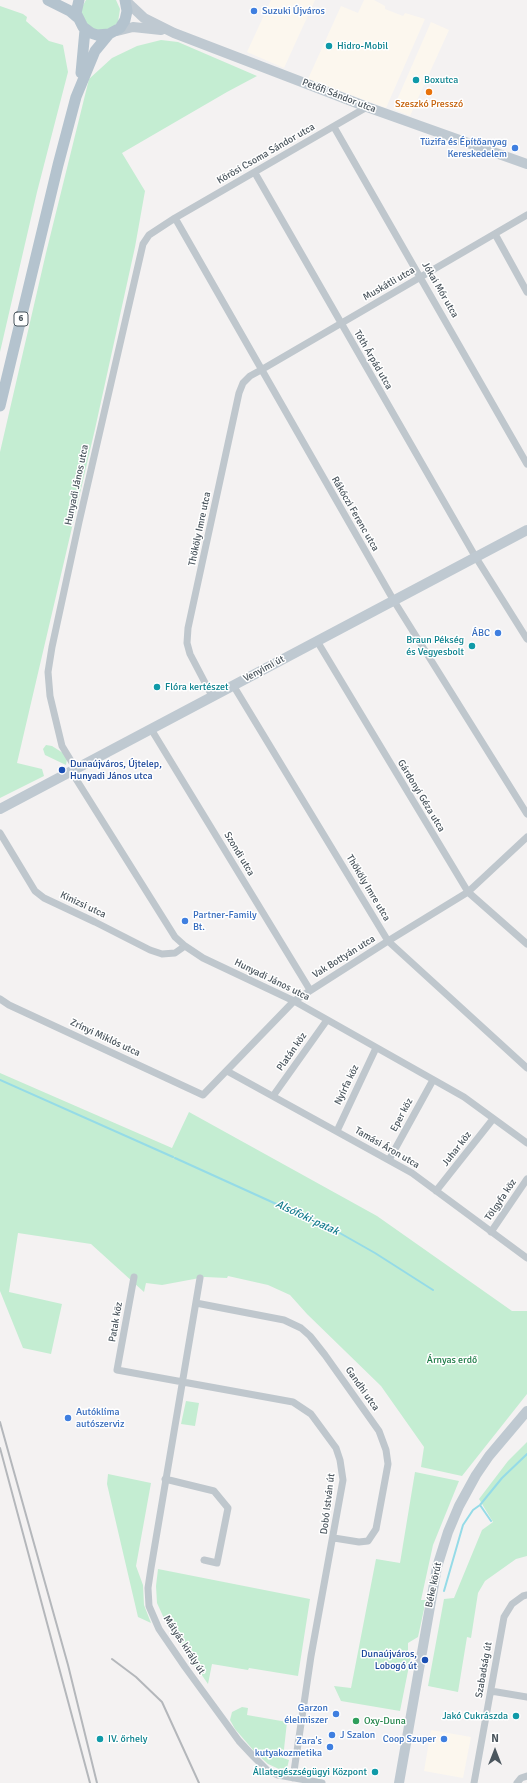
<!DOCTYPE html>
<html>
<head>
<meta charset="utf-8">
<style>
  body { margin:0 }
  #map { position:relative; width:527px; height:1783px; overflow:hidden; background:#f4f2f2; font-family:Signika,sans-serif }
  canvas { display:block }
  .north { position:absolute; left:475px; top:1731px; width:40px; height:40px; -webkit-text-stroke:3px #fff; paint-order:stroke; rotate:0deg; font-size:11px; font-weight:700; line-height:16px; text-align:center; color:#4b565e }
  .north::after { content:''; display:block; margin:auto; width:14px; height:18px; background:#4b565e; clip-path:polygon(50% 0,100% 100%,50% 72%,0 100%) }
</style>
</head>
<body>
<div id="map">
<canvas width="527" height="1783"></canvas>
<div class="north">N</div>
</div>
<script>
const g = document.querySelector('canvas').getContext('2d');
g.lineJoin = 'round';
function fill(path, color) { g.fillStyle = color; g.fill(path, 'evenodd'); }
const poly = rows => new Path2D(rows.map(r => 'M' + r).join(''));
function stroke(path, color, width, dash) { g.strokeStyle = color; g.lineWidth = width; g.lineCap = dash ? 'butt' : 'round'; g.setLineDash(dash || []); g.stroke(path); }
function write(font, color, halo, rows, align = 'center') {
  g.font = font + ' Signika,sans-serif'; g.lineWidth = 3; g.setLineDash([]); g.textBaseline = 'middle'; g.strokeStyle = halo; g.fillStyle = color; for (const [text, x, y, turn = 0] of rows) {
    g.save(); g.translate(x, y); g.rotate((+turn || 0) * Math.PI / 180); g.textAlign = isNaN(turn) ? turn : align; if (halo) g.strokeText(text, 0, 0); g.fillText(text, 0, 0); g.restore();
  }
}
fill(poly([
  [271,0,315,0,284,68,247,52],
  [364,0,374,0,385,6,385,9,403,16,405,13,425,19,386,108,308,79,341,6,358,13],
  [431,22,449,30,410,116,393,109],
  [431,1730,471,1737,463,1778,424,1771]
]), '#fcf7ee');
fill(poly([
  [86,0,116,0,120,9,118,22,113,27,102,31,90,29,81,13,82,7],
  [0,6,23,14,27,17,26,21,49,41,63,45,68,72,37,192,0,352],
  [161,40,178,42,257,76,227,92,122,153,145,191,135,247,95,429,17,763,42,769,44,776,0,798,0,452,46,253,89,79,112,58,137,46],
  [46,745,52,746,63,753,67,759,66,765,45,755,43,749],
  [0,1073,172,1148,189,1112,377,1216,512,1311,527,1311,527,1394,462,1476,421,1467,424,1447,381,1386,307,1314,290,1295,268,1285,228,1276,227,1278,205,1277,162,1285,146,1283,144,1292,91,1244,18,1233,9,1292,62,1304,51,1354,23,1348,0,1291],
  [186,1401,199,1403,195,1426,181,1424],
  [527,1442,527,1556,516,1559,485,1581,478,1593,471,1638,467,1637,458,1692,428,1686,444,1599,454,1598,482,1530,493,1522,479,1499,508,1461],
  [415,1472,459,1481,433,1545,421,1600,426,1600,418,1637,408,1643,408,1651,411,1656,400,1711,341,1701,334,1686,351,1688,376,1559,400,1563],
  [108,1474,151,1483,136,1566,143,1585,144,1605,151,1623,138,1617,107,1484],
  [158,1569,310,1599,298,1676,249,1668,248,1670,212,1664,208,1684,167,1625,157,1603,156,1586],
  [242,1707,248,1708,247,1715,287,1722,283,1758,289,1760,287,1768,279,1769,268,1764,254,1751,235,1729,230,1720,232,1712]
]), '#c4edd2');
stroke(poly([
  [0,1080,173,1157],
  [175,1158,338,1232,375,1253,433,1290],
  [480,1505,491,1521],
  [444,1591,463,1525,473,1510,480,1505,502,1478,527,1454]
]), '#95dbe7', 2);
stroke(poly([
  [334,127,527,464],
  [255,173,475,556,527,639],
  [175,218,394,601,527,814],
  [495,234,527,292],
  [317,641,468,892,527,944],
  [233,685,388,941,527,1068],
  [212,696,190,654,187,643,188,628,239,393,243,383,250,376,261,370,527,215],
  [151,729,310,990],
  [76,769,62,746,50,696,48,672,52,647,79,522,143,244,149,235,175,218,367,107],
  [71,771,175,937,185,946,203,958,294,1001,464,1097,527,1143],
  [0,833,35,891,44,898,95,922,150,950,162,954,175,953,185,946],
  [0,999,9,1005,203,1095,294,1001,388,941,468,892,527,837],
  [227,1071,412,1173,527,1258],
  [273,1096,327,1020],
  [337,1131,376,1048],
  [389,1160,433,1080],
  [436,1191,493,1119],
  [491,1232,527,1179],
  [134,1277,117,1370,293,1402,311,1414,336,1448,340,1460,343,1480,311,1656,293,1778],
  [200,1278,151,1568,148,1588,149,1606,159,1629,185,1667,239,1741,254,1757,267,1770,278,1775,322,1783],
  [196,1303,284,1320,301,1328,310,1336,325,1355,379,1431,386,1450,388,1464,376,1529,368,1541,359,1542,334,1538],
  [165,1479,214,1491,228,1508,217,1563,204,1560],
  [491,1691,527,1697],
  [474,1783,504,1617,512,1604,523,1596,527,1595],
  [517,1783,521,1778,527,1776]
]), '#bfc7cd', 7);
stroke(poly([
  [125,0,144,18,174,33,367,107,527,164],
  [117,31,133,27,161,30],
  [0,809,527,530],
  [399,1783,437,1567,448,1532,459,1506,476,1475,489,1456,527,1411]
]), '#bfc9d1', 10);
stroke(poly([
  [48,0,70,11,77,17],
  [79,0,76,13,83,27,91,33,97,35,109,34],
  [81,73,85,30],
  [0,406,58,165,76,97,95,51,109,34,120,28,125,20,127,11,125,0]
]), '#b4c3ce', 11);
stroke(poly([
  [0,1422,68,1665,97,1783],
  [0,1448,90,1783],
  [112,1659,136,1677,162,1702,199,1783]
]), '#b4b7bb', 2);
for (const [x, y, r, color] of [
  [254,11,4,"#3f7fe0"],
  [329,46,4,"#0f9aa8"],
  [416,80,4,"#0f9aa8"],
  [429,92,4,"#e8710a"],
  [515,148,4,"#3f7fe0"],
  [498,633,4,"#3f7fe0"],
  [472,646,4,"#0f9aa8"],
  [157,687,4,"#0f9aa8"],
  [62,770,4,"#1a4fb4"],
  [185,921,4,"#3f7fe0"],
  [68,1418,4,"#3f7fe0"],
  [425,1660,4,"#1a4fb4"],
  [336,1714,4,"#3f7fe0"],
  [516,1716,4,"#0f9aa8"],
  [356,1721,4,"#2e9e5b"],
  [332,1735,4,"#3f7fe0"],
  [100,1739,4,"#0f9aa8"],
  [444,1739,4,"#3f7fe0"],
  [330,1747,4,"#3f7fe0"],
  [375,1772,4,"#0f9aa8"]
]) { const dot = new Path2D(); dot.arc(x, y, r, 0, 2 * Math.PI); g.fillStyle = color; g.fill(dot); stroke(dot, '#fff', 1.5); }
for (const [x, y, w] of [
  [21,319,14]
]) { const box = new Path2D(); box.roundRect(x - w / 2, y - 7, w, 14, 3); g.fillStyle = '#fff'; g.fill(box); stroke(box, '#4b565e', 1); }
write('bold 9px', '#4b565e', null, [
  ["6",21,319]
]);
write('10px', '#366cbe', '#fff', [
  ["Suzuki Újváros",262,11,"left"],
  ["Tüzifa és Építőanyag",507,142],
  ["Kereskedelem",507,154],
  ["ÁBC",490,633],
  ["Partner-Family",193,915,"left"],
  ["Bt.",193,927,"left"],
  ["Autóklíma",76,1412,"left"],
  ["autószerviz",76,1424,"left"],
  ["Garzon",328,1708],
  ["élelmiszer",328,1720],
  ["J Szalon",340,1735,"left"],
  ["Coop Szuper",436,1739],
  ["Zara's",322,1741],
  ["kutyakozmetika",322,1753]
], 'right');
write('10px', '#0d838f', '#fff', [
  ["Hidro-Mobil",337,46],
  ["Boxutca",424,80],
  ["Braun Pékség",464,640,"right"],
  ["és Vegyesbolt",464,652,"right"],
  ["Flóra kertészet",165,687],
  ["Jakó Cukrászda",508,1716,"right"],
  ["IV. őrhely",108,1739],
  ["Állategészségügyi Központ",367,1772,"right"]
], 'left');
write('10px', '#4b565e', '#fff', [
  ["Petőfi Sándor utca",339,96,21],
  ["Körösi Csoma Sándor utca",266,154,-30],
  ["Muskátli utca",389,284,-30],
  ["Jókai Mór utca",440,290,60],
  ["Tóth Árpád utca",373,360,60],
  ["Hunyadi János utca",77,485,-78],
  ["Rákóczi Ferenc utca",355,514,60],
  ["Thököly Imre utca",200,529,-78],
  ["Venyimi út",264,669,-28],
  ["Gárdonyi Géza utca",421,796,59],
  ["Szondi utca",239,854,59],
  ["Thököly Imre utca",368,888,59],
  ["Kinizsi utca",83,905,25],
  ["Vak Bottyán utca",344,957,-32],
  ["Hunyadi János utca",272,980,26],
  ["Zrínyi Miklós utca",105,1038,25],
  ["Platán köz",292,1052,-55],
  ["Nyírfa köz",347,1085,-64],
  ["Eper köz",402,1115,-62],
  ["Tamási Áron utca",387,1148,30],
  ["Juhar köz",457,1149,-52],
  ["Tölgyfa köz",501,1200,-56],
  ["Patak köz",116,1322,-80],
  ["Gandhi utca",362,1389,55],
  ["Dobó István út",328,1504,-83],
  ["Béke körút",434,1585,-78],
  ["Mátyás király út",184,1645,57],
  ["Szabadság út",484,1670,-80]
]);
write('10px', '#c56008', '#fff', [
  ["Szeszkó Presszó",429,104]
]);
write('10px', '#164399', '#fff', [
  ["Dunaújváros, Újtelep,",70,764],
  ["Hunyadi János utca",70,776],
  ["Dunaújváros,",417,1654,"right"],
  ["Lobogó út",417,1666,"right"]
], 'left');
write('10px', '#1e7c47', '#fff', [
  ["Árnyas erdő",452,1360]
]);
write('10px', '#27864d', '#fff', [
  ["Oxy-Duna",364,1721]
], 'left');
write('italic 11px', '#167d8f', '#fff', [
  ["Alsófoki-patak",307,1218,25]
]);
</script>
</body>
</html>
